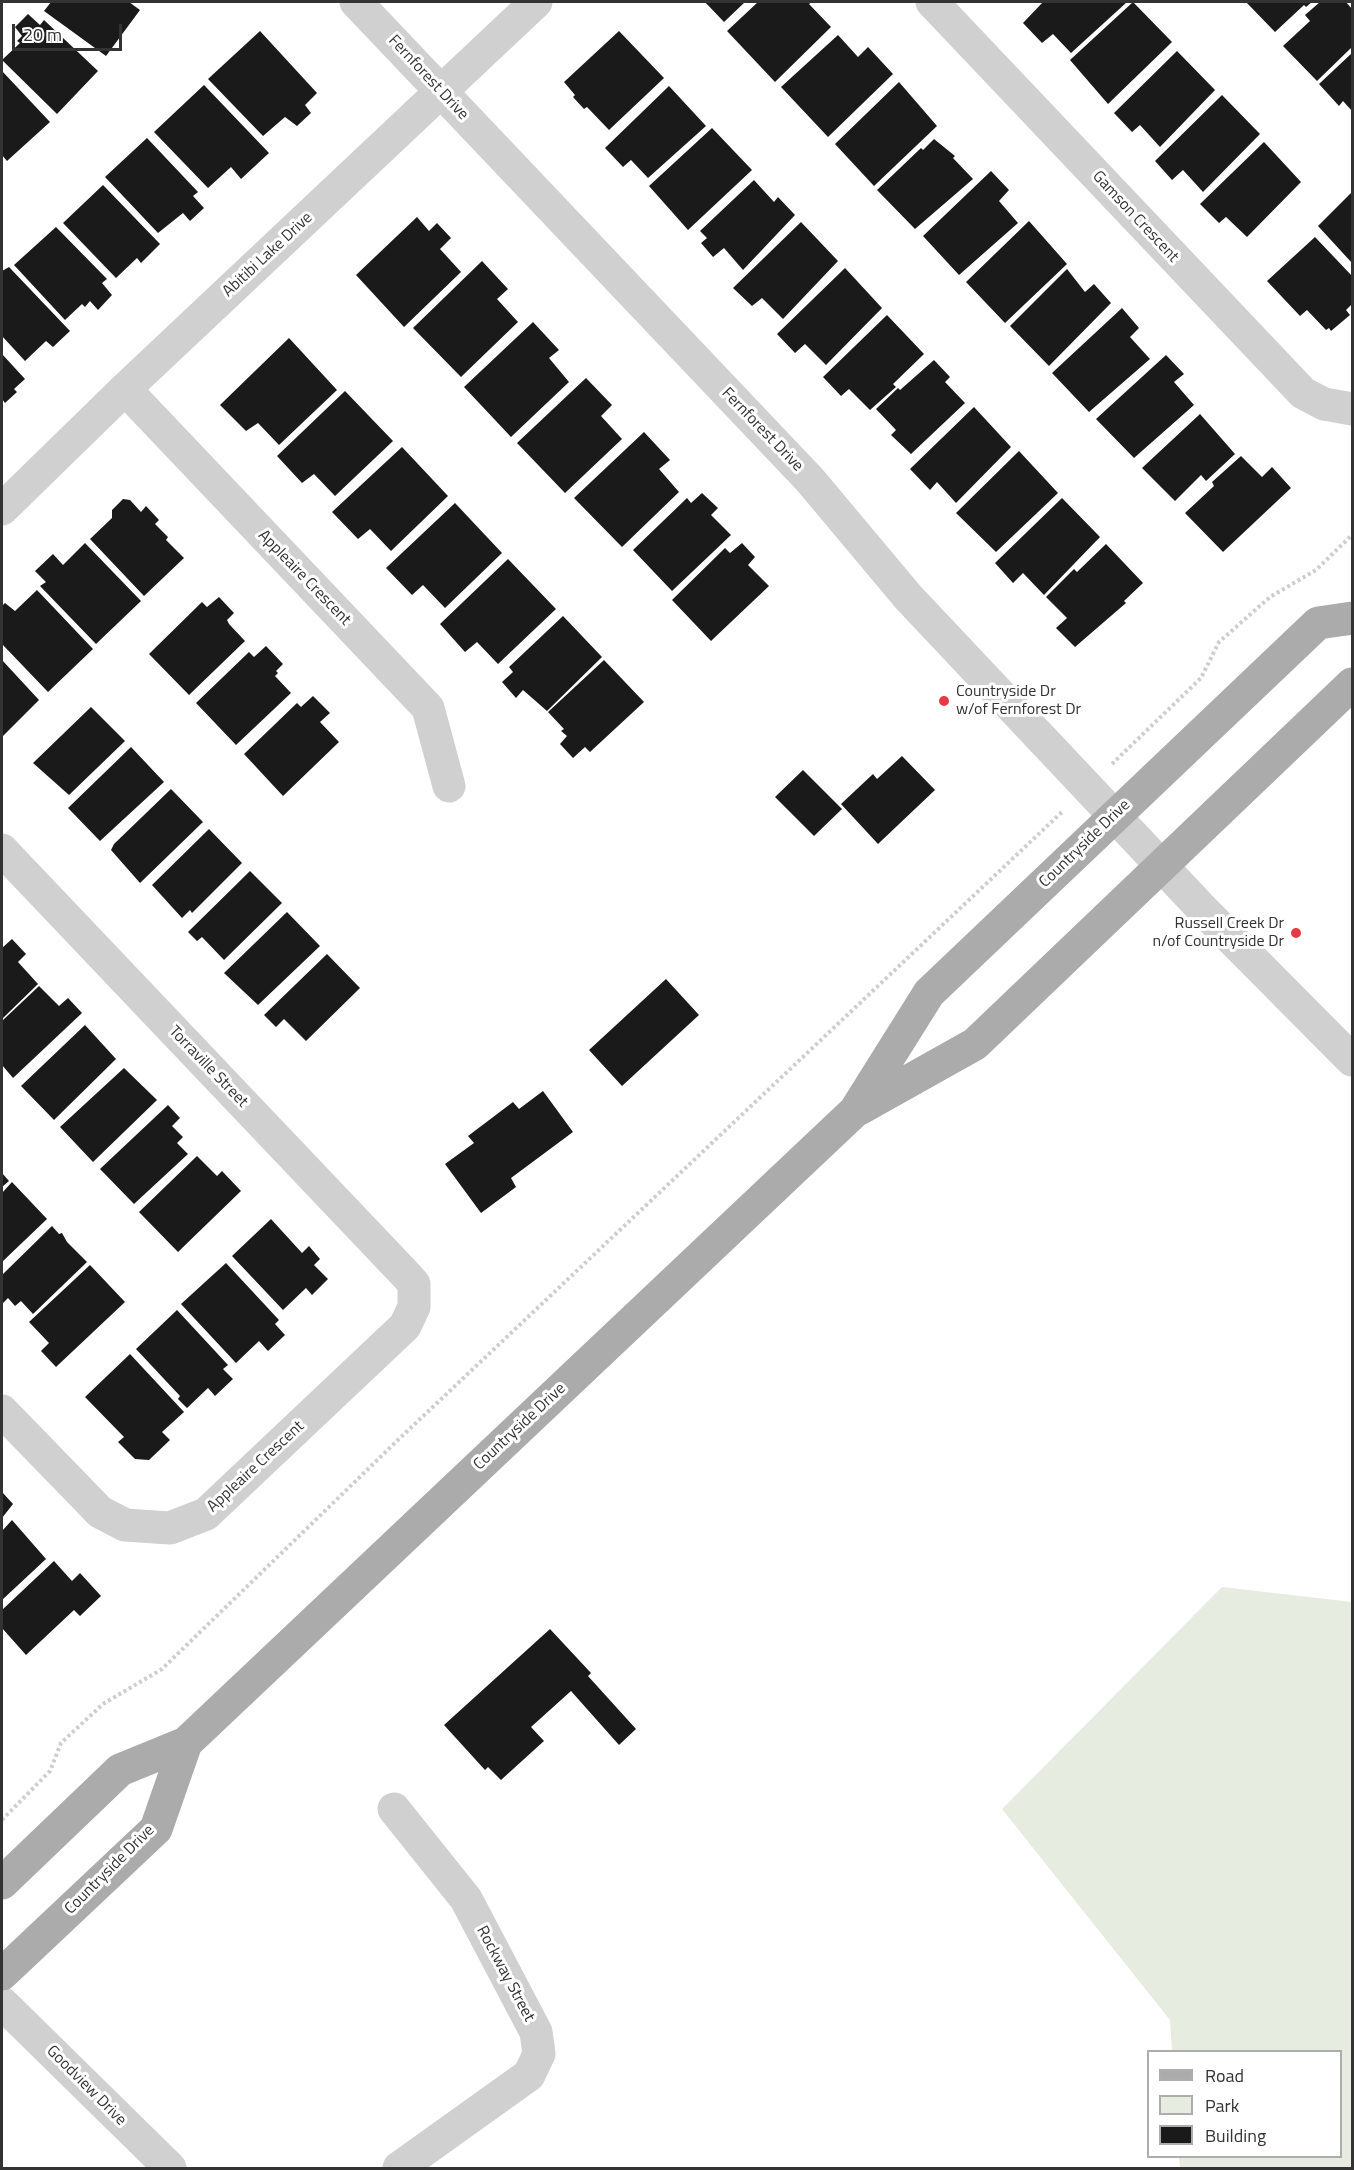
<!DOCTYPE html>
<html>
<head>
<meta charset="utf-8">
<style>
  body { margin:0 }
  #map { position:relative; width:1354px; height:2170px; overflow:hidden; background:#fff; font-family:"Titillium Web",sans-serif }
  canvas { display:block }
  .frame { position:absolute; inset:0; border:3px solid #333; pointer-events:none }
  .legend { position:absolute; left:1147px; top:2050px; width:195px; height:108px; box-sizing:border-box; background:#fff; border:2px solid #adadad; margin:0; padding:8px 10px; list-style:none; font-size:18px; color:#333 }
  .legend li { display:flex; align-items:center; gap:12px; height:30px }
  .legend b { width:30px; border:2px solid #adadad }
  .scale { position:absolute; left:12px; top:24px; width:110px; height:27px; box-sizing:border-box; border:3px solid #333; border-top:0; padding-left:8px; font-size:18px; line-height:21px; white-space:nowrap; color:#333; -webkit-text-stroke:4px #fff; paint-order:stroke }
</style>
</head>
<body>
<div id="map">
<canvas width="1354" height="2170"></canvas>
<div class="frame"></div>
<ul class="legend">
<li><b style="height:8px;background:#ababab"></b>Road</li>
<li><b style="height:16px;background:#e6ecdf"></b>Park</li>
<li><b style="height:16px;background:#1a1a1a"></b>Building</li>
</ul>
<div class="scale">20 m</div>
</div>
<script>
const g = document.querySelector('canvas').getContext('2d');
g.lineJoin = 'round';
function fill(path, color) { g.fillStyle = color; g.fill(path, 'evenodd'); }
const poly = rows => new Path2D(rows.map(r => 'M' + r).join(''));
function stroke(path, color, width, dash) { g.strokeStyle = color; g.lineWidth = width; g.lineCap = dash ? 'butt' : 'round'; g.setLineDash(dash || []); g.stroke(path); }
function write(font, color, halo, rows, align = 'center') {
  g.font = font + ' "Titillium Web",sans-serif'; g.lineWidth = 6; g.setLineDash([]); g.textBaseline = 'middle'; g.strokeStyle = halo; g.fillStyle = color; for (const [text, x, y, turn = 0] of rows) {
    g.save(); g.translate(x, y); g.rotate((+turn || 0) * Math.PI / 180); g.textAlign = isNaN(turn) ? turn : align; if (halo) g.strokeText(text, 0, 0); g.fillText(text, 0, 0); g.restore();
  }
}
fill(poly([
  [1222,1587,1352,1602,1352,2168,1180,2168,1179,2157,1340,2156,1340,2052,1172,2051,1170,2020,1002,1809]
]), '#e6ecdf');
fill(poly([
  [51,2,129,2,140,10,106,56,44,11],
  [705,2,745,2,724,22],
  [758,2,812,2,809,4,831,27,775,82,727,31],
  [1043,2,1127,2,1071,53,1053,34,1042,43,1023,23],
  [1133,2,1172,42,1108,104,1070,60],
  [1246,2,1312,2,1306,7,1304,5,1275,32],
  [1320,2,1346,2,1352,9,1352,47,1317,81,1283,46,1310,21,1305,15],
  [28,14,40,25,44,20,98,71,57,114,2,60,20,43,17,41,22,36,15,27],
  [260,31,317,93,305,105,311,113,297,126,285,117,263,136,208,79],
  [619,31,664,78,609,130,587,107,584,109,573,97,575,95,564,82],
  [838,35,858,57,868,47,893,74,828,137,781,87],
  [1177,51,1215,90,1160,147,1140,125,1132,132,1114,113],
  [1352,53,1352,111,1343,101,1339,106,1319,84],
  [2,71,50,122,7,161,2,155],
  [899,82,937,126,874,186,835,144],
  [204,85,269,153,241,179,231,167,208,188,154,132],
  [669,86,706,126,648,178,631,160,623,167,605,148],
  [1222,95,1260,134,1203,192,1183,170,1172,180,1155,161],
  [712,128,752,170,688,230,649,186],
  [147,138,198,192,193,196,204,208,190,221,183,213,158,233,105,177],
  [934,139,955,156,953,158,973,179,915,229,877,190,921,148,923,150],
  [1264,142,1301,182,1247,237,1226,217,1219,223,1200,204],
  [991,171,1009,190,999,201,1018,223,959,275,923,236],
  [754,180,774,202,778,197,795,215,743,270,724,248,713,257,701,243,707,238,700,231],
  [103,185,160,244,141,263,137,258,116,278,63,223],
  [1352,192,1352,263,1318,226],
  [417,217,429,231,437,223,451,238,440,249,461,272,404,327,356,275],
  [1029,221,1067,264,1005,323,966,282],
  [801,222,838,261,783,319,762,298,752,306,733,288],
  [56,227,107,279,102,283,112,295,98,310,90,301,85,307,82,304,65,320,14,265],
  [1315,237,1352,276,1352,304,1346,310,1350,315,1331,331,1329,328,1326,330,1307,310,1300,316,1267,281],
  [482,261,508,289,497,299,518,322,461,377,413,328],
  [9,267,70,331,53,347,46,341,25,361,2,336,2,271],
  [845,268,882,308,826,365,805,344,795,353,777,334],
  [1067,269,1085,292,1094,284,1111,303,1049,366,1010,326],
  [1122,308,1139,328,1130,337,1150,359,1089,412,1052,373],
  [887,315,924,354,893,384,896,387,870,410,849,389,841,396,823,377],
  [533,322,559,350,549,358,569,382,511,437,464,387],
  [289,338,337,390,279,445,258,423,246,431,220,405],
  [2,354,25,379,14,389,17,392,5,403,2,399],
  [1166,355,1184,374,1174,382,1194,405,1134,458,1096,419],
  [934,360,950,377,945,382,965,403,911,454,891,435,896,430,876,409,898,388,900,390],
  [586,378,612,405,601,416,622,439,565,493,517,443],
  [345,391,393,441,335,496,314,474,302,483,277,456],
  [974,407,1011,447,956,503,937,482,930,490,910,469],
  [1200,414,1235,454,1206,481,1201,475,1175,501,1142,468],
  [644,432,670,460,659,469,679,492,622,547,574,498],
  [402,447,448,496,391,551,370,529,358,539,332,512],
  [1019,451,1058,493,996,552,956,513],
  [1241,456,1262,477,1272,467,1291,488,1223,552,1185,513,1214,486,1212,482],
  [702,493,718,508,711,515,731,535,672,591,633,550,687,498,691,503],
  [1062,498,1100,537,1044,595,1023,573,1013,583,995,563],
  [123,499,130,500,141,512,146,506,159,520,155,524,168,537,166,540,184,558,144,596,90,539,112,518,112,510],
  [455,503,502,553,445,608,423,585,412,595,386,568],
  [85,543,141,601,96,644,40,586,46,582,35,571,53,554,63,565],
  [742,543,755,557,748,565,769,586,711,641,672,600,725,548,730,553],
  [1106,544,1143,583,1124,601,1126,603,1075,647,1056,628,1067,618,1046,597,1074,569,1077,572],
  [508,559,556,609,498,664,477,642,465,652,440,624],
  [37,590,93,649,48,692,2,644,2,606,5,603,15,611],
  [219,597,234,613,227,620,229,624,245,641,189,695,149,654,202,602,207,607],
  [563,616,602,657,547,711,523,690,516,698,502,682,513,672,509,667],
  [266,646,283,664,276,671,278,673,275,676,291,693,236,745,196,703,249,652,254,657],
  [2,660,39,700,2,737],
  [604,660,644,702,590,752,585,747,573,758,560,744,567,736,561,731,564,729,548,712],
  [313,696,330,713,320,722,339,742,283,796,244,754,297,703,301,707],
  [91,707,125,741,69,795,33,763],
  [131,747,164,782,100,841,68,808],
  [902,756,935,790,878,844,841,804,873,774,877,779],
  [803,770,842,809,814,836,775,797],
  [171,789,203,822,140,883,111,850,114,844],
  [209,829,242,863,192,913,190,910,182,918,152,885],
  [250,871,282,903,224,960,202,937,197,941,188,932],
  [287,912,320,946,258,1005,224,973],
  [12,939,26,954,18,962,38,984,2,1019,2,948],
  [327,954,360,988,306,1041,284,1019,276,1027,264,1015],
  [666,979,699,1015,622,1086,589,1050],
  [39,986,59,1006,68,998,82,1013,13,1078,2,1065,2,1021],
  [85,1025,116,1059,54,1120,21,1086],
  [124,1068,157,1100,93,1162,60,1127],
  [543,1091,573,1132,511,1178,516,1187,481,1213,445,1164,474,1143,468,1136,513,1102,519,1109],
  [168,1105,180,1118,172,1126,183,1137,177,1143,188,1154,134,1204,100,1169],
  [197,1156,217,1176,222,1171,241,1191,178,1252,139,1212],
  [2,1173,9,1181,2,1187],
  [12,1182,47,1219,2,1262,2,1193],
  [271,1219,302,1253,309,1246,320,1259,314,1265,328,1279,312,1295,306,1288,283,1310,232,1256],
  [52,1226,59,1234,62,1233,67,1242,87,1262,33,1314,21,1301,15,1306,8,1298,2,1304,2,1275],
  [226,1263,279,1320,275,1324,285,1335,268,1351,259,1341,236,1363,181,1304],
  [90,1265,125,1302,56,1367,41,1351,49,1343,29,1322],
  [177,1310,228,1365,223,1369,233,1379,215,1396,208,1388,187,1408,178,1399,180,1396,136,1349],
  [130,1354,184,1412,162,1432,170,1440,149,1460,135,1459,118,1442,124,1437,85,1397],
  [2,1492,13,1504,2,1518],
  [12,1520,46,1559,2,1600,2,1531],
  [54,1561,72,1581,80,1573,101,1596,80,1616,74,1610,26,1655,2,1628,2,1610],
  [550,1629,591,1673,588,1676,636,1729,619,1745,571,1691,531,1727,544,1741,501,1780,488,1767,485,1770,444,1725]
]), '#1a1a1a');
stroke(poly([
  [1112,764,1201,678,1219,642,1270,597,1316,570,1352,535],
  [2,1820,50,1771,61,1743,103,1704,162,1669,400,1438,1063,811]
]), '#cdcdcd', 4, [3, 3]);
stroke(poly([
  [356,2,810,480,908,597,1207,914,1352,1060],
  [932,2,1303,393,1324,404,1352,409],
  [125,389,428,708,449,786],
  [2,509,125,389,536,2],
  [2,850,407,1276,414,1284,414,1307,405,1326,206,1514,170,1528,125,1525,100,1512,2,1411],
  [394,1809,466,1899,536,2032,539,2054,529,2075,399,2168],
  [2,2003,170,2168]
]), '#d0d0d0', 33);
stroke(poly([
  [859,1109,975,1044,1352,684],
  [2,1883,120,1770,186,1743,855,1111,929,993,1318,623,1352,618],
  [2,1974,156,1829,186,1743]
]), '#ababab', 33);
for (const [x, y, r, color] of [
  [944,701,6,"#e63946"],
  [1296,933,6,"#e63946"]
]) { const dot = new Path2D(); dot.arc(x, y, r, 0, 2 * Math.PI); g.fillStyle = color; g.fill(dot); stroke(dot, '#fff', 2); }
write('16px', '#333', '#fff', [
  ["Fernforest Drive",428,78,47],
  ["Gamson Crescent",1135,217,47],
  ["Abitibi Lake Drive",268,255,-43],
  ["Fernforest Drive",762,430,46],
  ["Appleaire Crescent",304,578,46],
  ["Countryside Drive",1085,844,-44],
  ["Torraville Street",208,1067,46],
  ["Countryside Drive",520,1427,-43],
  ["Appleaire Crescent",256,1467,-43],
  ["Countryside Drive",110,1870,-45],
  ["Rockway Street",505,1974,62],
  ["Goodview Drive",86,2086,45]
]);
write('16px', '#333', '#fff', [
  ["Countryside Dr",956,692],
  ["w/of Fernforest Dr",956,710],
  ["Russell Creek Dr",1284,924,"right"],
  ["n/of Countryside Dr",1284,942,"right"]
], 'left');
</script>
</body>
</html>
